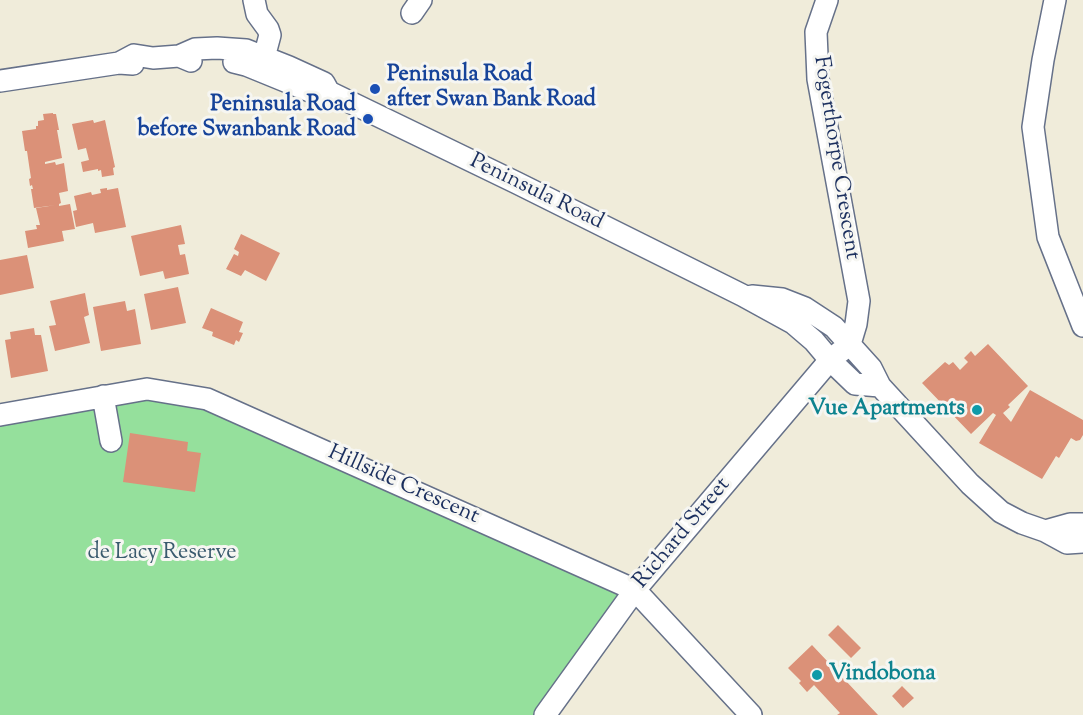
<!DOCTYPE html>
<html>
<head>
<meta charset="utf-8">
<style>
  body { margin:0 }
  canvas { display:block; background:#f0ecda }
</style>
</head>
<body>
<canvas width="1083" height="715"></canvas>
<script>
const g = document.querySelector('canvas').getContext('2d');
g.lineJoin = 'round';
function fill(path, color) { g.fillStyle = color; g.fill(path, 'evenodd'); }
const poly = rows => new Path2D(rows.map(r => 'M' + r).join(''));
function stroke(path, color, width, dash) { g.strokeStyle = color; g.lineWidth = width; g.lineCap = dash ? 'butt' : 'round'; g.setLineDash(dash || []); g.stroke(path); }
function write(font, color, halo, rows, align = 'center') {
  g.font = font + ' "Sorts Mill Goudy",serif'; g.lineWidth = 6; g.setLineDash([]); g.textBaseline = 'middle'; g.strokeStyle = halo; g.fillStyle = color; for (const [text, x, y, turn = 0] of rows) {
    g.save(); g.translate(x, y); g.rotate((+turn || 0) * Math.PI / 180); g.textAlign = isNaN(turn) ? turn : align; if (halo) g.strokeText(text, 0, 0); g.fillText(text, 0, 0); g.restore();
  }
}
fill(poly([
  [176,393,635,590,545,715,0,715,0,421]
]), '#95e09c');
fill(poly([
  [53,113,53,114,56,114,59,130,57,130,62,158,45,162,45,164,55,162,56,165,64,163,68,191,59,193,61,203,59,204,59,206,70,204,75,229,62,231,64,241,28,248,25,231,37,229,36,225,40,225,36,208,56,205,34,208,31,189,33,189,32,185,30,186,29,179,31,178,29,165,27,151,25,151,22,131,36,129,36,126,38,126,38,121,44,120,43,114],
  [93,120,94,123,105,120,115,167,113,168,114,175,102,177,101,170,98,171,98,169,83,172,81,162,89,160,86,148,78,150,72,124],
  [107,188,107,190,118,188,126,227,95,233,93,223,76,227,73,211,77,210,74,196,91,192,92,195,101,193,100,189],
  [181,225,185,244,178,245,180,255,185,254,189,274,165,279,163,271,140,276,131,236],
  [241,234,280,253,266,281,245,270,241,276,226,269,234,254,238,256,239,252,234,249],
  [27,255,34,288,0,295,0,260],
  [178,287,186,323,151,330,144,294],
  [85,293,89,315,84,317,90,343,55,351,49,326,56,325,50,301],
  [125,301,127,311,135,309,141,344,101,351,93,307],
  [211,308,243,322,239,332,243,333,239,342,236,340,234,345,212,336,213,332,202,328],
  [34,328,35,335,41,335,48,371,11,378,5,340,11,339,10,332],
  [988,344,1028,386,1008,405,1010,407,1003,413,1011,422,1030,390,1083,420,1083,435,1080,440,1076,441,1071,438,1059,458,1056,456,1042,479,979,443,996,415,993,413,971,434,922,383,945,362,949,365,953,362,960,370,968,362,964,358,971,351,975,356],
  [130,433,188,442,187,451,201,453,195,492,123,482],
  [838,625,861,648,851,658,828,635],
  [812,645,878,715,837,715,840,713,814,685,807,692,799,683,801,681,788,668],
  [902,686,914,698,903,708,892,696]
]), '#db9178');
const minor = poly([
  [254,0,257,14,268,29,270,35,261,69],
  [1055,0,1043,60,1033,127,1048,237,1083,326],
  [412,13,421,0],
  [179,56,195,49,217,48,246,50,289,67,324,83,329,92,517,183,742,295,793,323,814,341,830,360,855,384,880,386],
  [234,62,246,65,317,94],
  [119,63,134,55,153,58,179,56,191,61],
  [0,81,119,63,133,64],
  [752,296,782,299,805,308,834,327,871,368,880,386,970,484,1001,512,1022,523,1045,531,1067,543,1083,542],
  [103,396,111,441],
  [0,415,147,389,207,399,635,590,751,715],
  [1045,531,1070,524,1083,524],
  [545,715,635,590,824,367,830,360,850,344,856,324,859,301,818,79,816,32,827,0]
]);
stroke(minor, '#667189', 24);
stroke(minor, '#fff', 21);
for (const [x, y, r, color] of [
  [375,89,6,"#1a4fb4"],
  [368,119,6,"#1a4fb4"],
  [977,410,6,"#0f9aa8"],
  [817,675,6,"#0f9aa8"]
]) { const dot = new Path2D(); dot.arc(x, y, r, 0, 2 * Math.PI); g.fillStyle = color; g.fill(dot); stroke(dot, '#f6f6f2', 2); }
write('bold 22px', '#164399', '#f6f6f2', [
  ["Peninsula Road",387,76],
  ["after Swan Bank Road",387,101],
  ["Peninsula Road",356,106,"right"],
  ["before Swanbank Road",356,131,"right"]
], 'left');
write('22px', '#1b2f5e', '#f6f6f2', [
  ["Fogerthorpe Crescent",835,158,81],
  ["Peninsula Road",536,193,26],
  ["Hillside Crescent",403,486,24],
  ["Richard Street",683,534,-50]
]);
write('bold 22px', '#0d838f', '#f6f6f2', [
  ["Vue Apartments",965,410],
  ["Vindobona",829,675,"left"]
], 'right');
write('22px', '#3a5b6e', '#f6f6f2', [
  ["de Lacy Reserve",162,554]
]);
</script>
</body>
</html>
